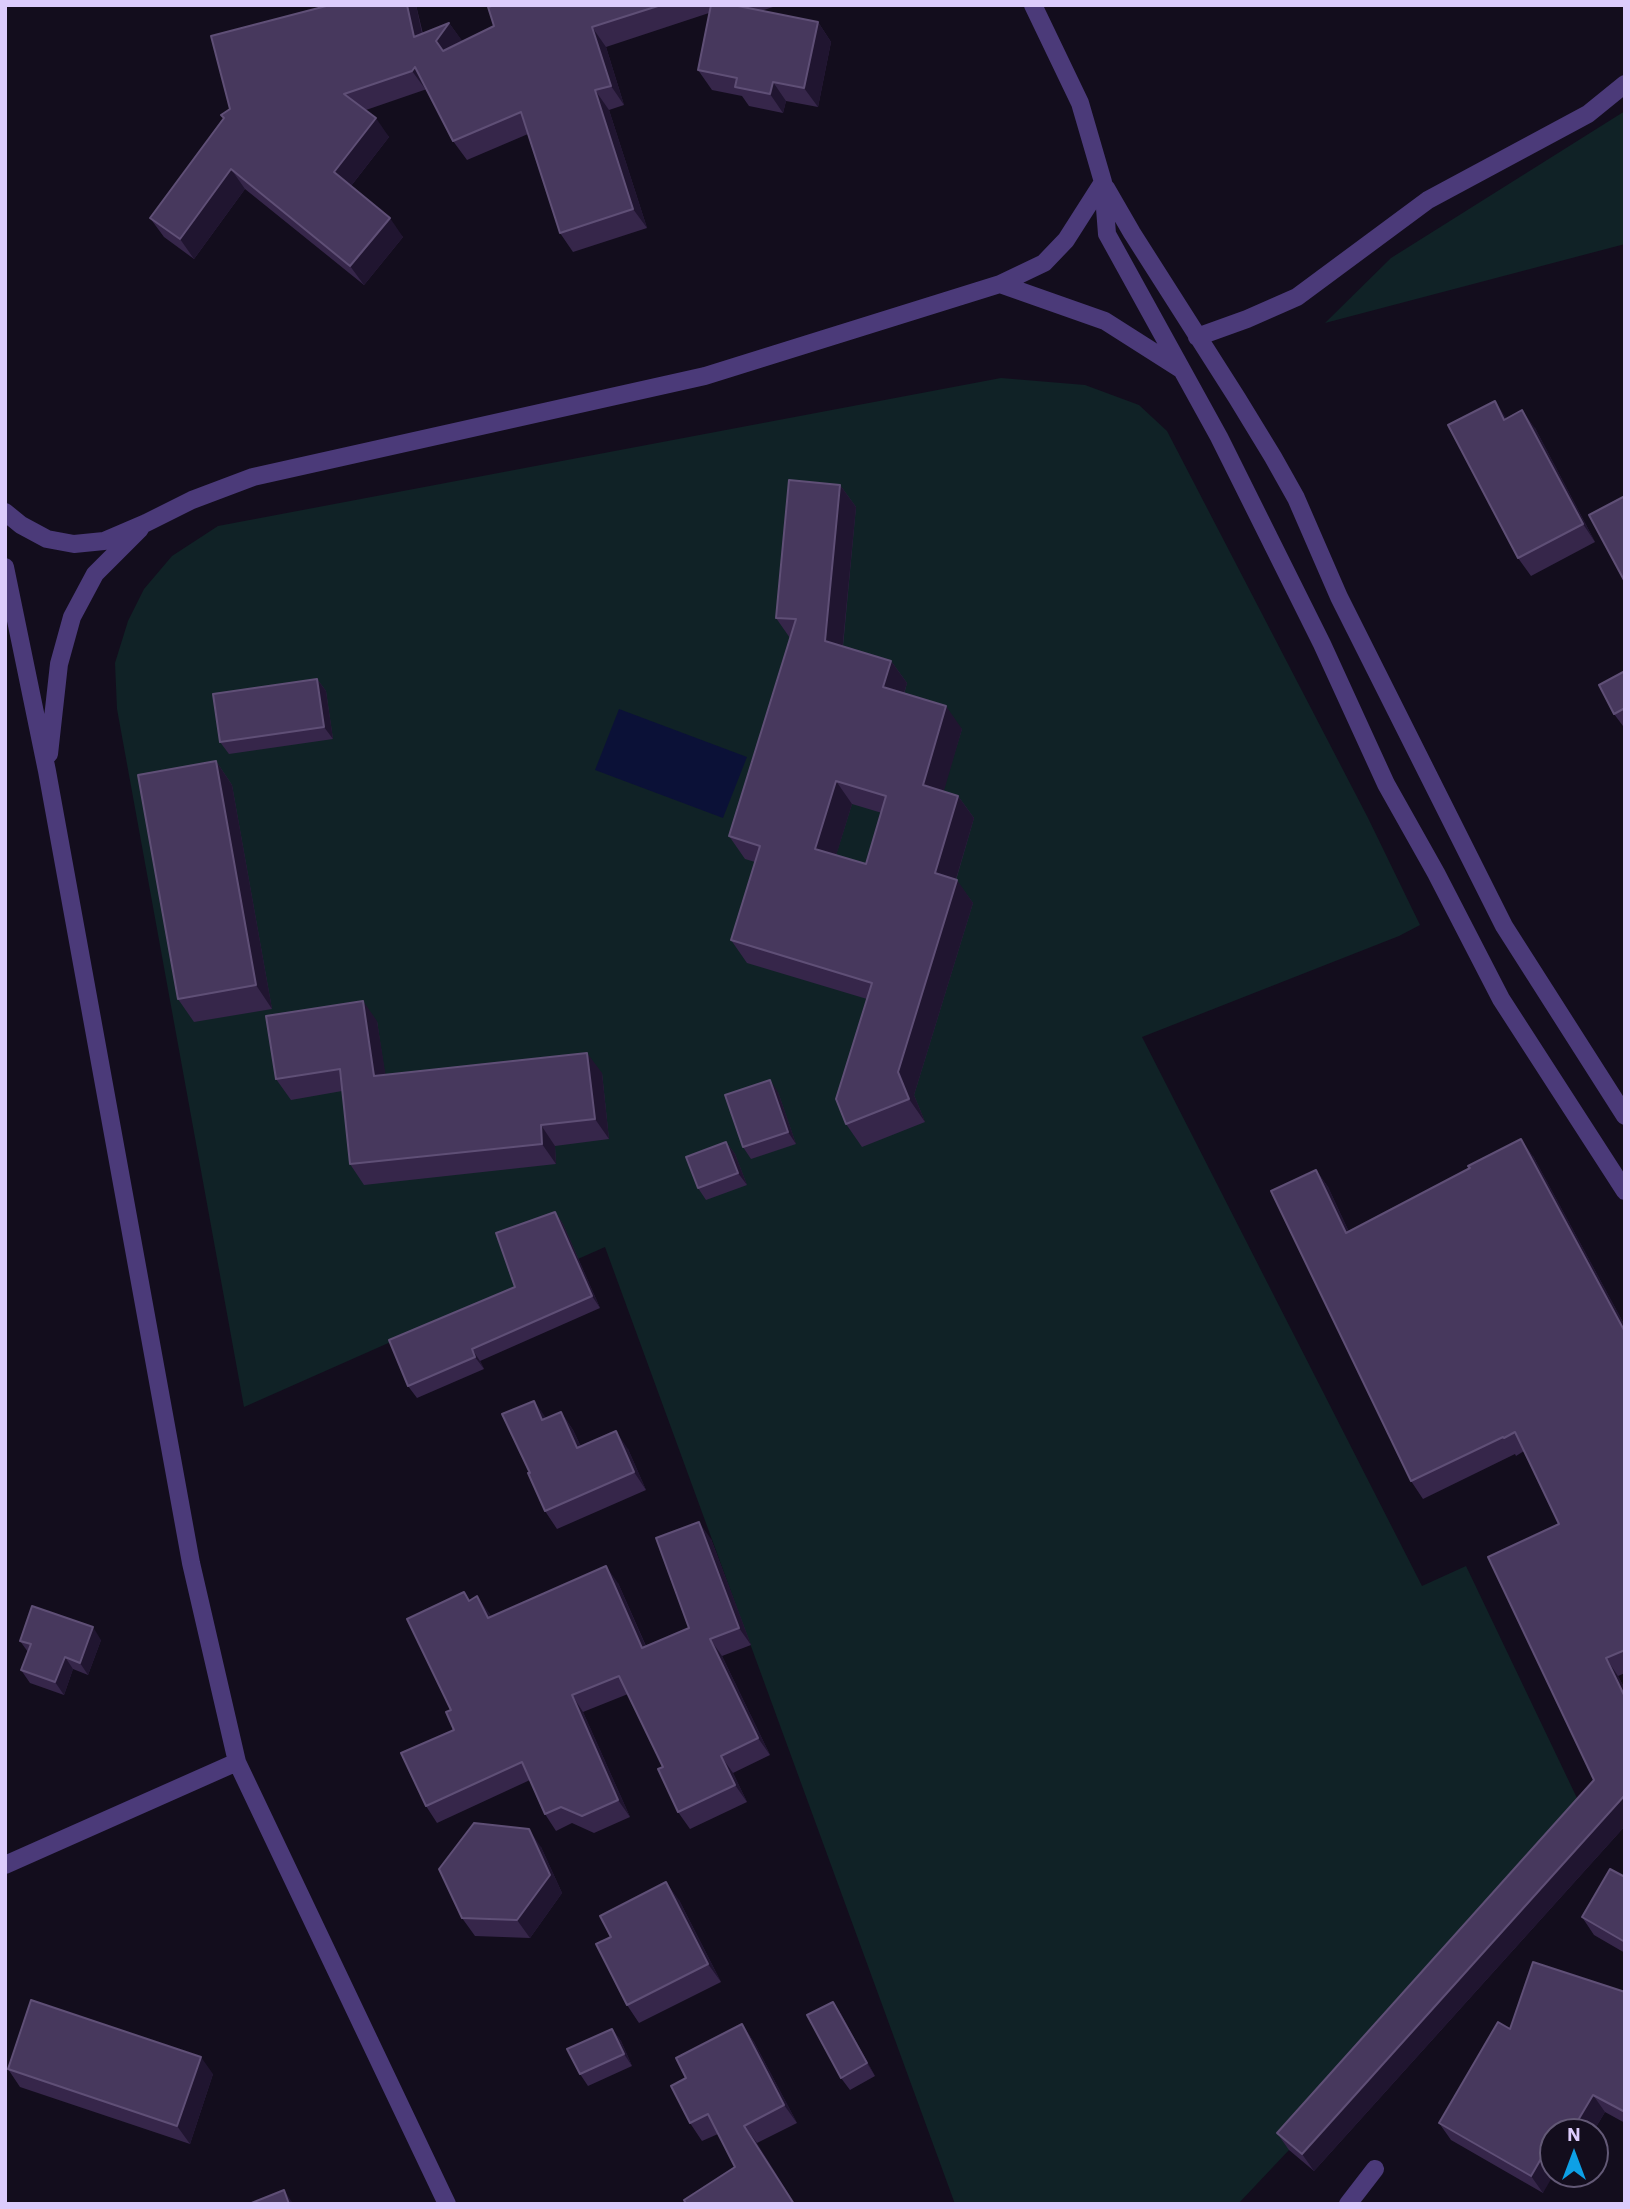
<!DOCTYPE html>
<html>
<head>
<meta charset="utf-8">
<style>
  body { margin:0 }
  #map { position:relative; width:1630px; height:2209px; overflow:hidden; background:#130d1d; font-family:"IBM Plex Sans",sans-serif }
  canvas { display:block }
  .frame { position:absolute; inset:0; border:7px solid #dcccfc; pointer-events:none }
  .north { position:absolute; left:1539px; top:2118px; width:70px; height:70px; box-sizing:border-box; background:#130d1d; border:2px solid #635976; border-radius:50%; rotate:0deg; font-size:19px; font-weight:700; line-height:28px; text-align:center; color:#dcccfc }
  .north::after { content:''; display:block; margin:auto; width:24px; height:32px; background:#0da0e6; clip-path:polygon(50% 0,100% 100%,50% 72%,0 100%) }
</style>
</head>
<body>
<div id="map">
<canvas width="1630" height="2209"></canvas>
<div class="frame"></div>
<div class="north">N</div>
</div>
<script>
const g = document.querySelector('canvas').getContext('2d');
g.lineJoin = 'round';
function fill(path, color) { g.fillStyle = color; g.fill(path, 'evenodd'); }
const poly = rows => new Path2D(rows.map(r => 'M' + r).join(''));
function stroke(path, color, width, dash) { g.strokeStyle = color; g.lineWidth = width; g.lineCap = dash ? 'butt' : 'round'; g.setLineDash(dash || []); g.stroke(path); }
fill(poly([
  [1625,111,1625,244,1325,323,1391,258],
  [1001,378,1085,385,1139,405,1167,431,1368,818,1420,925,1399,936,1142,1037,1422,1586,1466,1566,1587,1819,1289,2150,1238,2204,955,2204,605,1247,244,1407,117,709,115,663,128,621,144,589,172,556,218,526]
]), '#102226');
fill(poly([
  [619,709,747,757,723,818,595,770]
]), '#0b1137');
stroke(poly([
  [1033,5,1080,103,1103,182,1107,234,1219,437,1322,644,1386,784,1436,873,1501,999,1625,1191],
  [1106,188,1132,233,1237,398,1273,457,1296,498,1339,597,1504,926,1625,1116],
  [1000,284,1105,321,1182,370],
  [1197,337,1247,319,1297,297,1428,200,1588,114,1625,84],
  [5,512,21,525,47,539,74,544,104,541,146,523,192,500,253,477,705,376,1000,284,1044,263,1066,240,1103,182],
  [5,567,47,771,191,1563,237,1762,447,2204],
  [49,754,59,664,72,617,95,574,140,529],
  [5,1865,237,1762],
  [1348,2204,1375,2169]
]), '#4b3a79', 18);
fill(poly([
  [330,5,416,5,423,34,449,23,462,41,494,26,495,5,779,5,761,11,818,22,831,42,818,107,786,101,783,113,749,106,742,96,712,90,698,70,709,13,606,47,624,105,609,110,647,228,573,252,560,233,528,134,467,160,453,141,427,89,366,110,389,137,351,186,403,237,364,285,245,189,194,259,164,237,150,218,230,109],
  [1507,419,1535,428,1595,542,1531,576,1518,558],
  [840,485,856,507,843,646,891,661,907,683,904,694,962,729,943,791,958,796,974,818,956,880,973,903,914,1095,925,1122,862,1147,846,1124,867,999,747,963,731,940,755,862,745,859,729,836,790,638,776,618],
  [852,804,882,813,866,864,836,855],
  [1625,671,1625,725,1623,726,1614,714],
  [317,679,326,691,333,739,229,754,220,742],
  [216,761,232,785,272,1009,194,1022,178,999],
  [377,1021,385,1075,602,1073,609,1139,555,1146,556,1164,364,1185,350,1164,342,1091,291,1100,276,1079],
  [778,1092,796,1144,751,1159,743,1147],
  [726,1142,735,1154,747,1185,706,1200,698,1188],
  [1533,1156,1625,1326,1625,1673,1618,1676,1625,1689,1625,1826,1314,2171,1289,2150,1277,2133,1594,1780,1559,1524,1524,1451,1516,1456,1515,1454,1423,1499,1411,1481,1316,1170,1328,1187,1349,1232],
  [555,1212,563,1224,600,1308,480,1361,484,1369,417,1398,408,1386,515,1287],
  [561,1412,573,1430,581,1447,628,1449,646,1490,557,1529,545,1511,530,1473,546,1418],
  [711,1539,751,1645,722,1656,770,1755,733,1773,747,1802,690,1829,678,1812,663,1767,628,1694,583,1712,630,1817,594,1833,572,1823,556,1831,545,1814,530,1780,437,1823,426,1806,454,1730,451,1710,470,1600,489,1613,491,1617,618,1583,646,1646,689,1628],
  [101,1640,88,1675,73,1669,64,1695,30,1683,21,1670,28,1652,20,1641],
  [541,1847,562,1893,530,1938,475,1936,462,1918],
  [1625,1877,1625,1953,1594,1935,1582,1917],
  [679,1900,721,1982,639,2023,627,2005],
  [1625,1992,1625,2123,1605,2112,1593,2132,1553,2132,1543,2193,1451,2140,1439,2123,1510,2029],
  [833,2002,841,2014,875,2076,850,2090,841,2078],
  [742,2024,754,2042,797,2123,757,2143,735,2167,718,2134,702,2141,690,2123],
  [612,2029,621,2041,632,2066,588,2086,580,2074],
  [8,2069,213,2074,190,2144,20,2087]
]), '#36264a');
fill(poly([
  [407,5,416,5,427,57,414,37],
  [818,22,831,42,818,107,804,88],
  [449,23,463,42,449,60,436,41],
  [592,27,606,47,624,105,611,86],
  [415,67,429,86,426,90,412,71],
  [773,82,786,101,783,113,770,94],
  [595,90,609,110,647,228,633,209],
  [376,118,389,137,347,191,334,172],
  [231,169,245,189,194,259,180,239],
  [390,218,403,237,364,285,350,266],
  [1495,401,1507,419,1504,420],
  [1522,410,1535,428,1595,542,1583,524],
  [840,485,856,507,841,663,825,641],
  [891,661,907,683,899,710,883,687],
  [317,679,326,691,333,739,324,727],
  [946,706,962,729,939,808,923,785],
  [216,761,232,785,272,1009,256,985],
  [836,781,852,804,831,872,815,849],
  [958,796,974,818,951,896,935,873],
  [957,880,973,903,914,1095,925,1122,909,1099,898,1072],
  [363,1001,377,1021,389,1096,374,1076],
  [587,1053,602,1073,609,1139,595,1119],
  [770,1080,778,1092,796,1144,788,1132],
  [541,1125,555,1146,556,1164,542,1144],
  [1521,1139,1533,1156,1625,1326,1625,1332],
  [726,1142,735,1154,747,1185,738,1173],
  [1316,1170,1328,1187,1358,1251,1346,1233],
  [555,1212,563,1224,600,1308,592,1296],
  [472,1349,480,1361,484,1369,475,1357],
  [534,1401,546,1418,542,1420],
  [561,1412,573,1430,590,1466,577,1448],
  [616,1431,628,1449,646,1490,634,1472],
  [699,1522,711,1539,751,1645,739,1628],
  [606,1566,618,1583,654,1665,642,1648],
  [477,1596,489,1613,500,1635,488,1618],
  [93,1627,101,1640,88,1675,80,1663],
  [710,1639,722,1656,770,1755,758,1738],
  [65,1657,73,1669,64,1695,55,1682],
  [1606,1658,1618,1676,1625,1689,1625,1697],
  [572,1695,583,1712,630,1817,618,1800],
  [721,1756,733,1773,747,1802,735,1785],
  [1625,1795,1625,1826,1314,2171,1302,2154],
  [529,1829,541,1847,562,1893,530,1938,517,1920],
  [666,1882,679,1900,721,1982,708,1964],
  [833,2002,841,2014,875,2076,867,2063],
  [742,2024,754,2042,797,2123,784,2105],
  [612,2029,621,2041,632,2066,624,2054],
  [201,2057,213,2074,190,2144,177,2126],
  [1593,2095,1605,2112,1593,2132,1578,2132,1574,2127],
  [1563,2121,1571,2132,1556,2132],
  [744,2126,757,2143,795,2204,794,2204],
  [1553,2138,1553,2174,1554,2174,1543,2193,1531,2176],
  [284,2190,292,2202,293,2204,289,2204]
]), '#201530');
const building = poly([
  [330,5,407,5,414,37,449,23,436,41,443,51,494,26,488,7,495,5,661,5,592,27,611,86,595,90,633,209,560,233,521,112,453,141,415,67,412,71,344,94,376,118,334,172,390,218,350,266,231,169,180,239,150,218,224,118,221,115,230,109,211,36,330,5],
  [711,5,733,5,818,22,804,88,773,82,770,94,735,87,737,78,698,70,711,5],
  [1495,401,1504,420,1522,410,1583,524,1518,558,1448,425,1495,401],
  [789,480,840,485,825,641,891,661,883,687,946,706,923,785,958,796,935,873,957,880,898,1072,909,1099,846,1124,836,1099,872,983,731,940,760,846,729,836,796,619,776,618,789,480],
  [836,781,886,796,866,864,815,849,836,781],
  [1625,496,1625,582,1589,515,1625,496],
  [1625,671,1625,708,1614,714,1599,685,1625,671],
  [317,679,324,727,220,742,213,694,317,679],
  [216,761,256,985,178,999,138,775,216,761],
  [363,1001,374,1076,587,1053,595,1119,541,1125,542,1144,350,1164,340,1069,276,1079,266,1016,363,1001],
  [770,1080,788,1132,743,1147,725,1095,770,1080],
  [1521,1139,1625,1332,1625,1650,1606,1658,1625,1697,1625,1795,1302,2154,1277,2133,1594,1780,1488,1557,1559,1524,1515,1432,1504,1438,1503,1437,1411,1481,1271,1191,1316,1170,1346,1233,1470,1168,1468,1166,1521,1139],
  [726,1142,738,1173,698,1188,686,1157,726,1142],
  [555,1212,592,1296,472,1349,475,1357,408,1386,389,1340,515,1287,496,1233,555,1212],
  [534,1401,542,1420,561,1412,577,1448,616,1431,634,1472,545,1511,528,1473,530,1473,502,1414,534,1401],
  [699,1522,739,1628,710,1639,758,1738,721,1756,735,1785,678,1812,658,1769,663,1767,619,1676,572,1695,618,1800,582,1816,561,1807,545,1814,522,1762,426,1806,401,1753,454,1730,446,1712,451,1710,407,1619,464,1592,469,1601,477,1596,488,1618,606,1566,642,1648,689,1628,656,1538,699,1522],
  [32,1606,93,1627,80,1663,65,1657,55,1682,21,1670,31,1644,20,1641,32,1606],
  [474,1823,529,1829,550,1875,517,1920,462,1918,439,1869,474,1823],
  [1610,1869,1625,1877,1625,1942,1582,1917,1610,1869],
  [666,1882,708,1964,627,2005,596,1944,611,1937,600,1916,666,1882],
  [1533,1962,1625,1992,1625,2112,1593,2095,1574,2127,1563,2121,1556,2132,1553,2132,1553,2138,1531,2176,1439,2123,1498,2022,1510,2029,1533,1962],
  [31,2000,201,2057,177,2126,8,2069,31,2000],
  [833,2002,867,2063,841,2078,807,2015,833,2002],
  [742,2024,784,2105,744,2126,794,2204,686,2204,684,2200,735,2167,708,2114,690,2123,671,2086,686,2078,676,2058,742,2024],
  [612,2029,624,2054,580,2074,567,2049,612,2029],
  [284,2190,289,2204,249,2204,284,2190]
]);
fill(building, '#47385d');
stroke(building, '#5f4f76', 2);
</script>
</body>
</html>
